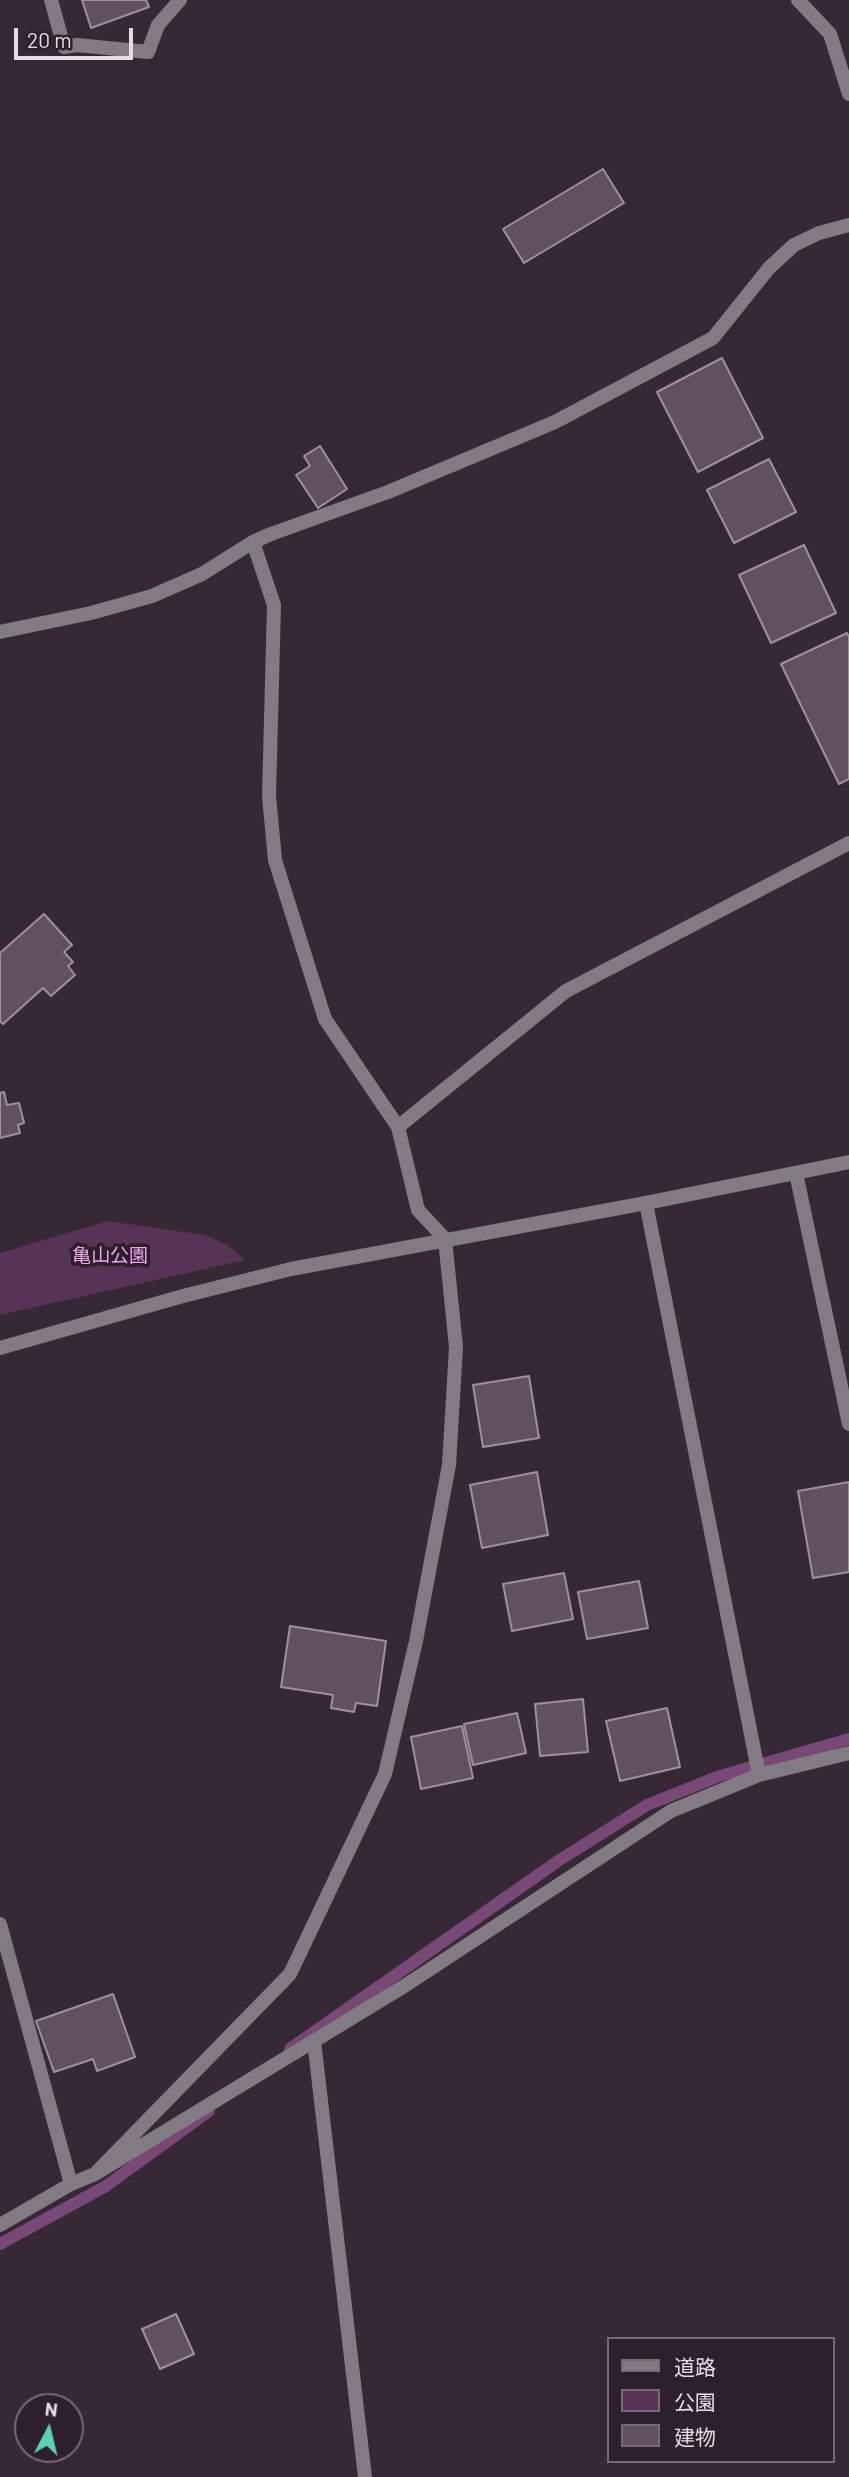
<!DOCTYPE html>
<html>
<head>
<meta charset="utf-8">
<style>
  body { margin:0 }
  #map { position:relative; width:849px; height:2477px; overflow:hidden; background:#372836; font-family:Barlow,"Noto Sans JP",sans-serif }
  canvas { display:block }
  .legend { position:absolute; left:607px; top:2337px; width:228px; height:126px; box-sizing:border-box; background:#2d1f2c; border:2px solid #776a76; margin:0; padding:9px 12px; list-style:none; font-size:21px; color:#e5dbe4 }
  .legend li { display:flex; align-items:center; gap:14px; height:35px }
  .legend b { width:35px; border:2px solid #776a76 }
  .north { position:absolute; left:14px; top:2393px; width:70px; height:70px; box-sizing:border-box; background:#2d1f2c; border:2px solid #776a76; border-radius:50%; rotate:7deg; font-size:19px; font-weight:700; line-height:28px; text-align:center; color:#e5dbe4 }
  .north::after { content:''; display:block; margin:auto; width:24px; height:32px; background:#5eceb8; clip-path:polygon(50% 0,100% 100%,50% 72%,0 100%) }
  .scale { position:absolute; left:14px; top:28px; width:119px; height:32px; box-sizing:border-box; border:4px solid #e5dbe4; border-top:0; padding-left:9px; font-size:21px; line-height:24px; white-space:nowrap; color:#e5dbe4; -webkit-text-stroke:5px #2d1f2c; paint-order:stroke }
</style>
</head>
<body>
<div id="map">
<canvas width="849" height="2477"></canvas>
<ul class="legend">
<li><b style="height:9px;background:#837b83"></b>道路</li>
<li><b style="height:19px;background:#573356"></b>公園</li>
<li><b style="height:19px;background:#61505f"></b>建物</li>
</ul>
<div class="north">N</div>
<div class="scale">20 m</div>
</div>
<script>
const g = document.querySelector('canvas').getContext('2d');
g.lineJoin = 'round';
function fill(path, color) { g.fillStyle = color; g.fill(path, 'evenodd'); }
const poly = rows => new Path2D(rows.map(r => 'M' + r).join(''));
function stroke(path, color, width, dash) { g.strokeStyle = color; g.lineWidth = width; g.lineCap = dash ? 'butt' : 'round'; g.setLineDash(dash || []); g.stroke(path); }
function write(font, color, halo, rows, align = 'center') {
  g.font = font + ' Barlow,"Noto Sans JP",sans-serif'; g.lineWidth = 7; g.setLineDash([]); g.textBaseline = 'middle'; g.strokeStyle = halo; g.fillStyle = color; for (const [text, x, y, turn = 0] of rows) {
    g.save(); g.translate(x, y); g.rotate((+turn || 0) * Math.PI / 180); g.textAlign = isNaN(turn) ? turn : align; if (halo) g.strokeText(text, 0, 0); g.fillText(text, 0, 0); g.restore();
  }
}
fill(poly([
  [108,1221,205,1235,227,1245,245,1260,0,1315,0,1253]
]), '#573356');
stroke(poly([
  [290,2049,558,1861,647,1805,717,1777,849,1739],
  [0,2244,106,2186,209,2111]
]), '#784876', 12);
const building = poly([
  [82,0,146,0,149,7,91,28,82,0],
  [603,169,624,203,524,263,503,229,603,169],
  [722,358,763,438,698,472,657,392,722,358],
  [320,446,347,489,318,508,296,475,310,466,304,456,320,446],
  [769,459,796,512,734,543,707,490,769,459],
  [804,545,836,613,771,643,739,575,804,545],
  [847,633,849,637,849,779,839,784,781,664,847,633],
  [44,914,72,945,64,952,73,962,68,966,75,975,51,996,43,988,3,1024,0,1021,0,953,44,914],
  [4,1092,7,1105,19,1103,24,1123,18,1125,20,1133,0,1138,0,1093,4,1092],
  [529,1376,539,1438,483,1447,473,1385,529,1376],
  [537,1472,548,1535,482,1548,470,1485,537,1472],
  [849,1482,849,1572,813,1578,798,1491,849,1482],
  [564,1573,573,1619,512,1631,503,1584,564,1573],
  [639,1581,648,1628,587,1639,578,1592,639,1581],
  [290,1626,386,1641,377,1706,356,1703,354,1712,331,1708,333,1695,281,1687,290,1626],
  [583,1699,588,1752,540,1756,535,1704,583,1699],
  [667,1708,680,1767,620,1781,606,1721,667,1708],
  [517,1713,526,1753,473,1765,464,1724,517,1713],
  [462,1726,473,1778,421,1789,411,1737,462,1726],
  [113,1994,135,2057,97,2071,93,2059,54,2072,36,2021,113,1994],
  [176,2314,194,2354,160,2369,142,2329,176,2314]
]);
fill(building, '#61505f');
stroke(building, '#a18e9f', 2);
stroke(poly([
  [51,0,64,47,77,45,148,52,158,25,180,0],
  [798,0,830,34,849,94],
  [0,632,91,613,152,596,202,574,253,542,271,534,388,492,555,422,713,338,769,268,794,245,819,233,849,225],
  [398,1127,566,991,849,843],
  [796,1173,849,1424],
  [646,1203,759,1775],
  [0,1348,183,1296,291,1269,646,1203,849,1162],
  [0,1924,71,2184],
  [314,2041,365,2477],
  [95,2174,290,1974,385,1774,416,1641,449,1465,456,1347,445,1239,418,1210,398,1127,325,1019,275,860,269,796,274,605,253,542],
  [0,2225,71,2184,95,2174,406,1985,671,1811,759,1775,849,1753]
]), '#837b83', 14);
write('19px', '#efa7eb', '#2d1f2c', [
  ["亀山公園",110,1256]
]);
</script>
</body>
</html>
